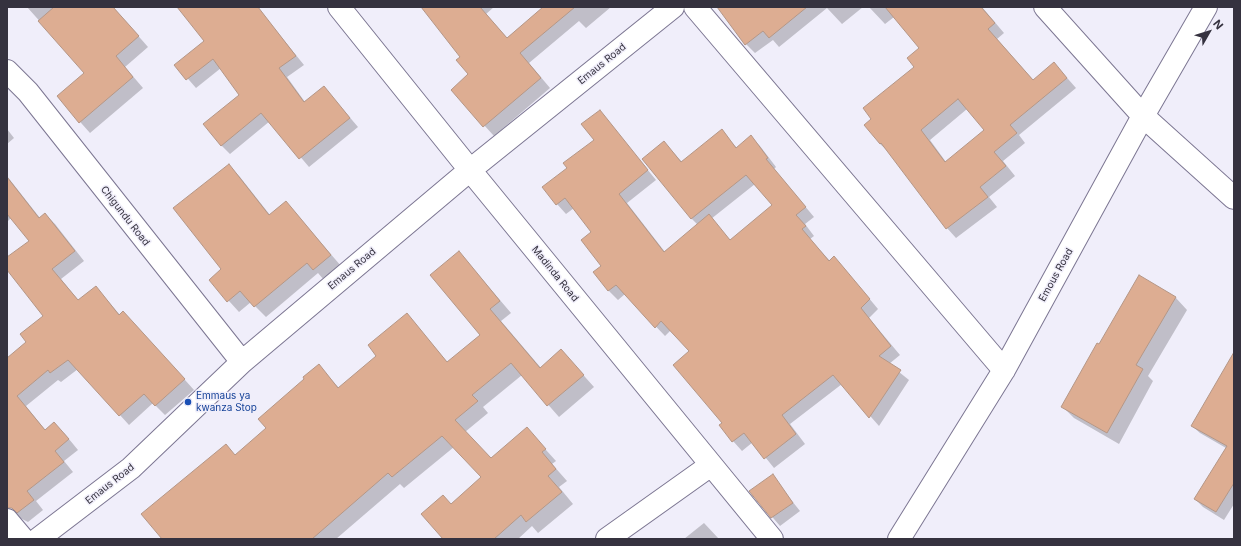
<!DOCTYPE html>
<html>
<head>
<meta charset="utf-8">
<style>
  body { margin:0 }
  #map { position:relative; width:1241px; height:546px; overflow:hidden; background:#f0eefa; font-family:Inter,sans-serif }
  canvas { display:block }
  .frame { position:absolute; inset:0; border:8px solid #35323f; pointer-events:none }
  .north { position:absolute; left:1189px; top:12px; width:40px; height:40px; -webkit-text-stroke:3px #f0eefa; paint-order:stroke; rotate:51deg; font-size:11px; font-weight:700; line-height:16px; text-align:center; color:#35323f }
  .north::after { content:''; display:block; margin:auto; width:14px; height:18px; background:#35323f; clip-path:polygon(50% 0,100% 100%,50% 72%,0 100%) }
</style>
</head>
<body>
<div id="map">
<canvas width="1241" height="546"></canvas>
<div class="frame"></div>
<div class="north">N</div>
</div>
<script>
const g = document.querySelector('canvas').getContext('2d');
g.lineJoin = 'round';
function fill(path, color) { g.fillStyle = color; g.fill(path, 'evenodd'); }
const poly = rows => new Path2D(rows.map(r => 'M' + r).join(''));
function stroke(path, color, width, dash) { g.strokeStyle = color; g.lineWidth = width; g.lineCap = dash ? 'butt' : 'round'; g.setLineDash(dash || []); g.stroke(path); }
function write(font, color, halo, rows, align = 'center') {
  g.font = font + ' Inter,sans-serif'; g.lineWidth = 3; g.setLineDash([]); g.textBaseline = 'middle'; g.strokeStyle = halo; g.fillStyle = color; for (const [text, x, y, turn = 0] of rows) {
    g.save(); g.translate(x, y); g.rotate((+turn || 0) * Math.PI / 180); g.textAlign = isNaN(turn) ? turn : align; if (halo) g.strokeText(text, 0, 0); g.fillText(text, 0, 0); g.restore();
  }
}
fill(poly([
  [27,7,113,7,148,47,125,67,143,88,90,133,58,97,86,73],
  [178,7,257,7,304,65,287,77,305,102,324,87,358,127,309,167,270,121,230,154,221,145,240,95,221,68,196,88,176,65,205,41],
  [422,7,494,7,486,14,507,38,544,7,611,7,586,28,579,21,529,63,550,88,494,136,452,90,470,74,461,57],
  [728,7,863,7,842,24,827,8,779,47,773,40,755,53,746,44],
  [869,7,982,7,1004,33,997,39,1034,81,1054,63,1076,88,1019,135,1025,143,1003,161,1015,176,989,197,997,207,956,238,947,228,890,153,880,144,873,119,915,67,921,48,894,17,885,24],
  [967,109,985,131,946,162,930,140],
  [599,111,656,180,627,203,665,252,698,225,691,218,664,142,682,162,722,131,737,148,751,137,760,146,776,167,774,169,814,217,805,224,814,236,810,239,830,261,843,267,878,309,869,318,900,355,889,364,909,380,879,426,842,384,790,424,805,444,774,468,753,442,742,451,733,441,721,425,724,423,690,351,671,330,665,336,625,294,618,300,609,291,595,272,603,266,593,233,574,208,566,214,557,204,569,168,595,140],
  [755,184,774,205,731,241,711,219],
  [7,129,14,138,7,144],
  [229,166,240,177,270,215,286,202,341,266,324,280,318,273,266,317,251,302,239,312,210,280,223,269],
  [7,176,40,218,45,214,55,224,84,261,61,279,79,301,96,287,120,315,133,322,194,390,165,415,153,403,129,425,78,369,61,382,58,380,26,406,46,431,64,433,78,450,64,461,73,472,36,501,43,510,28,522,20,518,7,503,7,359,27,342,44,317,7,268,7,258,30,241,11,218,7,222],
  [459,252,511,313,501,321,541,368,561,350,594,387,559,417,522,375,483,407,488,413,465,432,491,459,527,429,556,461,552,464,567,481,559,487,573,504,538,533,532,526,518,539,444,539,483,477,454,447,404,488,400,484,336,539,163,539,236,456,267,428,319,366,340,389,378,356,407,314,448,363,482,335],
  [1140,277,1176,298,1187,310,1148,376,1153,381,1119,444,1074,418,1062,406],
  [1234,354,1234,504,1224,520,1203,507,1195,499,1226,448,1200,433,1192,426],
  [772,476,800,511,780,526,750,491],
  [704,523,719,539,684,539]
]), '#0003');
const building = poly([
  [54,7,113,7,139,36,116,56,133,77,79,123,57,96,84,73,38,21,54,7],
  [177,7,258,7,296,56,279,68,304,102,324,86,350,118,299,159,261,113,221,146,203,124,239,95,213,59,186,80,174,65,204,41,177,7],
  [421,7,480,7,507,38,543,7,575,7,520,53,541,78,483,127,451,90,468,74,456,60,460,57,421,7],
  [717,7,807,7,769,38,763,31,745,45,717,7],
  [885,7,981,7,995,23,988,29,1033,80,1054,62,1067,78,1010,125,1017,133,994,152,1006,166,980,187,988,197,946,229,881,143,880,144,864,125,871,119,863,108,914,67,907,58,919,48,885,7],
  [958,99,984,130,945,162,921,130,958,99],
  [600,110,648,170,619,194,664,252,709,214,730,240,772,205,746,175,691,219,642,159,664,141,681,162,722,129,736,148,751,135,768,158,766,159,806,207,796,215,806,226,802,229,829,261,834,256,870,299,861,308,891,346,879,356,901,370,869,418,833,375,782,415,796,434,764,459,744,433,732,442,719,425,722,423,673,365,689,351,661,321,655,328,616,285,608,291,593,272,601,266,581,240,591,232,565,198,556,205,542,187,567,168,563,163,594,140,581,124,600,110],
  [229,164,269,215,286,201,331,255,313,270,307,263,254,307,240,291,227,302,209,280,221,269,173,208,229,164],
  [7,177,39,218,45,213,75,251,52,269,78,300,96,286,119,315,123,311,185,379,155,406,144,394,119,416,68,360,50,373,48,370,17,396,45,430,54,422,69,439,55,451,64,462,27,491,34,500,17,513,12,508,7,508,7,358,26,342,20,334,43,316,7,270,7,257,29,241,7,214,7,177],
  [459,251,500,301,490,309,540,368,561,349,584,375,547,406,511,363,472,395,478,401,455,420,491,458,527,427,546,449,542,452,556,469,548,476,562,492,526,522,521,515,494,539,443,539,421,514,443,495,451,504,481,477,442,436,392,477,388,473,312,539,162,539,141,514,226,444,235,455,266,428,258,419,304,379,303,377,319,364,338,388,376,356,368,345,407,313,447,362,480,335,430,275,459,251],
  [1139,275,1176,297,1136,365,1143,369,1107,433,1061,407,1097,343,1099,344,1139,275],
  [1234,352,1234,483,1216,512,1194,499,1227,446,1191,426,1234,352],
  [773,474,793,503,771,518,749,491,773,474]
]);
fill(building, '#ddad92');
stroke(building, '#b49686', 1);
const minor = poly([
  [339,7,470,170,772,539],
  [695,7,1004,370],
  [1045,7,1143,116,1234,198],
  [7,71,28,92,242,362],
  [7,520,23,539],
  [38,539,131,468,242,362,470,170,673,7],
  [607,539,711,465],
  [899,539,1004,370,1143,116,1206,7]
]);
stroke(minor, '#7c7692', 24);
stroke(minor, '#fff', 22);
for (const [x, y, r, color] of [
  [188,402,4,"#1a4fb4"]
]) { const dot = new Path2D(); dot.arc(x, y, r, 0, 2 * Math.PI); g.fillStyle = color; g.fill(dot); stroke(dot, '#f0eefa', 1.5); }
write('10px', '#35323f', '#f0eefa', [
  ["Emaus Road",602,64,-39],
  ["Chigundu Road",125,216,52],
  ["Emaus Road",352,269,-40],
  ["Madinda Road",555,274,51],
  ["Emous Road",1056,275,-61],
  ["Emaus Road",110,484,-38]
]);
write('10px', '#164399', '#f0eefa', [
  ["Emmaus ya",196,396],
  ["kwanza Stop",196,408]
], 'left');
</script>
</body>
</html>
